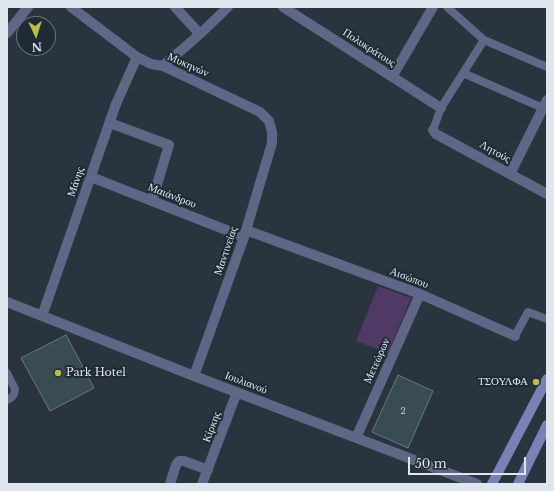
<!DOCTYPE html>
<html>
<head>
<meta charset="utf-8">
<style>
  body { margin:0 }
  #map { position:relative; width:554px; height:491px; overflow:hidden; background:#29343f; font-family:"Libre Baskerville",serif }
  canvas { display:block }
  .frame { position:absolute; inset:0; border:8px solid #dfe6ed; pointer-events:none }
  .north { position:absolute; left:16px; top:16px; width:40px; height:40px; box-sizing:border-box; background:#1f2a34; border:1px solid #6c757e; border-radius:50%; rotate:176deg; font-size:11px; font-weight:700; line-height:16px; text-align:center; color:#dfe6ed }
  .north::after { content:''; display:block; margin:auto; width:14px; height:18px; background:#bcbf44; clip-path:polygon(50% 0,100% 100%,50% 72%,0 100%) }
  .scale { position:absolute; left:408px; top:457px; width:118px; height:18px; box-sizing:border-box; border:2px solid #dfe6ed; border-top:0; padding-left:5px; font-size:12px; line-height:14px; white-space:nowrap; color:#dfe6ed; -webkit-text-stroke:3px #1f2a34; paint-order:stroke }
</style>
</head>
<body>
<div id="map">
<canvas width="554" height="491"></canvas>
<div class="frame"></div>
<div class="north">N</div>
<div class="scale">50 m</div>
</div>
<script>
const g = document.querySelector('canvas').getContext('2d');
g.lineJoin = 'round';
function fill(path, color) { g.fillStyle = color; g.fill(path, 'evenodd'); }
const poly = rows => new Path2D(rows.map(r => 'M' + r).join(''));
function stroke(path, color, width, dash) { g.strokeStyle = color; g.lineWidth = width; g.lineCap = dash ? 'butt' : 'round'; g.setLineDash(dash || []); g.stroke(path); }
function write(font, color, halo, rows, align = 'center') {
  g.font = font + ' "Libre Baskerville",serif'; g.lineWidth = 4; g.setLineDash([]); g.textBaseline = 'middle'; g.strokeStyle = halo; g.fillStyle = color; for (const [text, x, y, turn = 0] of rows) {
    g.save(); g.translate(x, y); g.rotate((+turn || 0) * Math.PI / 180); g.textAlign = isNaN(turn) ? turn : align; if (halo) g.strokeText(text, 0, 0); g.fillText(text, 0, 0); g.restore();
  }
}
fill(poly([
  [378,286,411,298,388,353,356,341]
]), '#4e3a64');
const building = poly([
  [66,335,94,388,50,411,21,358,66,335],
  [398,375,433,391,408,448,372,432,398,375]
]);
fill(building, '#3a4c53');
stroke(building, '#667980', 1);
stroke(poly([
  [484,40,547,67],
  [463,73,543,108],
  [433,130,441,108,484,40,447,7],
  [515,336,528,312,547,319],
  [7,373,15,389,14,394,12,397,7,400]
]), '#606686', 8);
stroke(poly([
  [71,7,137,57,151,64,163,66,260,112,269,121,272,132,272,143,244,237,194,376],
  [175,7,200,34],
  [283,7,441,108],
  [7,33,28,7],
  [163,66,200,34,228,7],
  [392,77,433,7],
  [110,123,169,145,152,201],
  [433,130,436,134,547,194],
  [510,174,547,100],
  [91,177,244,237],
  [246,230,420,294,515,336],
  [7,302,194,376,477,484],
  [42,316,116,104,137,57],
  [356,438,420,294],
  [170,484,176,465,179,461,184,461,208,470],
  [202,484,237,392]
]), '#606686', 10);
stroke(poly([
  [492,484,547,379],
  [518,484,547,425]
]), '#7982b5', 10);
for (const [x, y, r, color] of [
  [58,373,4,"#bcbf44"],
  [536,382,4,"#bcbf44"]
]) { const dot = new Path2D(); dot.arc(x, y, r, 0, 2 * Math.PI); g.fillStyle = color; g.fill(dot); stroke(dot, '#1f2a34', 1.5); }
write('9px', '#b6c0c6', null, [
  ["2",403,411]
]);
write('11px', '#dfe6ed', '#1f2a34', [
  ["Πολυκράτους",369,48,33],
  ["Μυκηνών",188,65,24],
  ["Λητούς",495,152,29],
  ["Μάνης",76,182,-71],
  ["Μαιάνδρου",172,196,21],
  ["Μαντινείας",226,251,-71],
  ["Αισώπου",409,278,21],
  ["Μετεώρων",377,361,-66],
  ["Ιουλιανού",246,383,21],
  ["Κίρκης",212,427,-69]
]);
write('11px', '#dfe6ed', '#1f2a34', [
  ["Park Hotel",66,373],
  ["ΤΣΟΥΛΦΑ",528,382,"right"]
], 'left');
</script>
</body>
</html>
